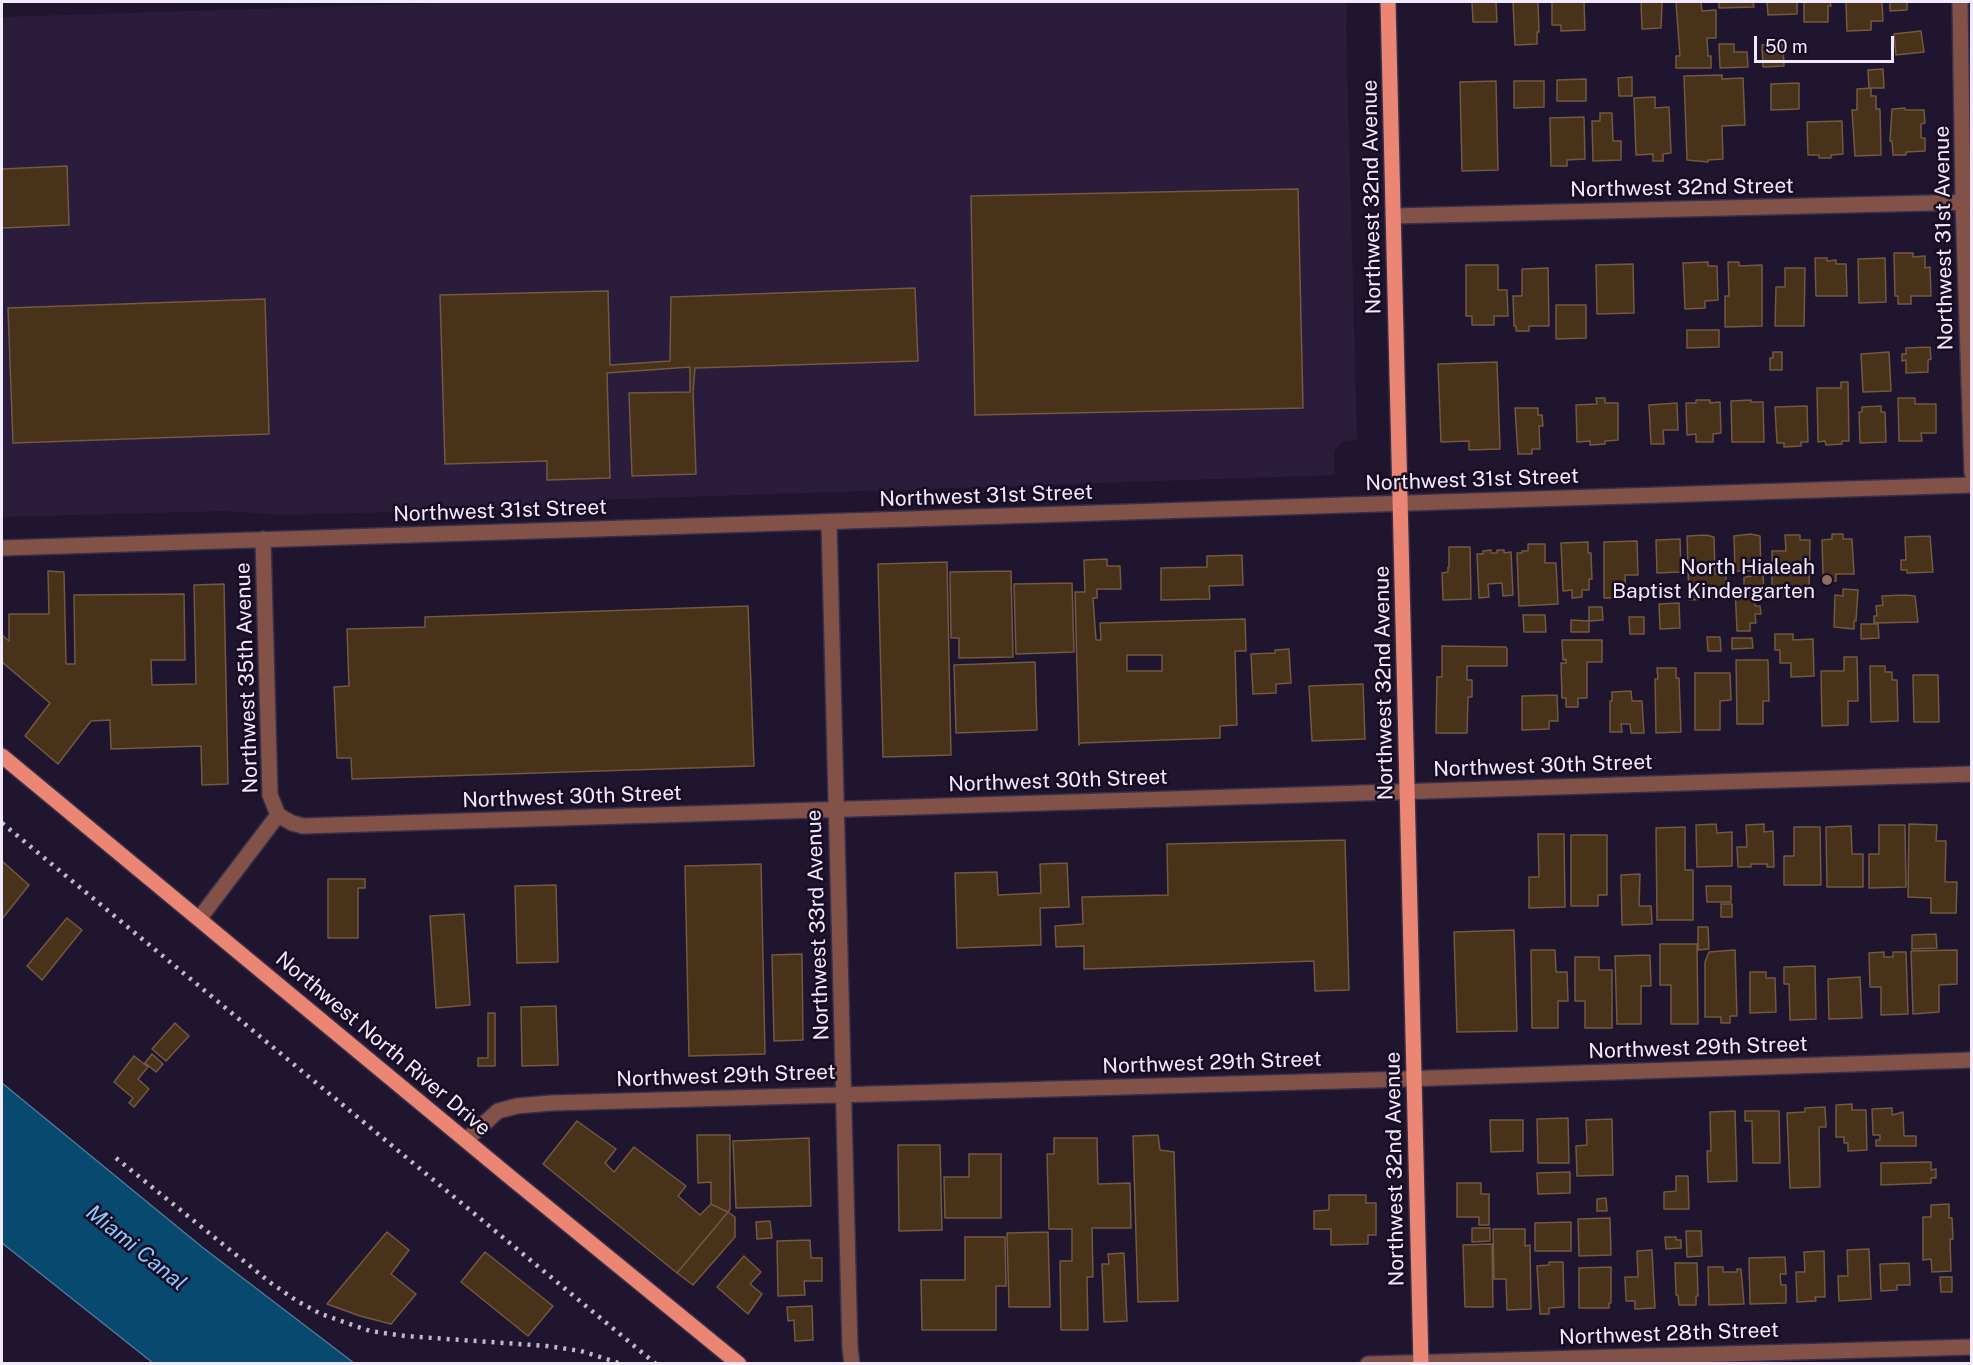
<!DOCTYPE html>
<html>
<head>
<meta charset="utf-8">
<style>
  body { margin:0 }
  #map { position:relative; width:1973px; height:1365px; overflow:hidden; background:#20152f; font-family:"Public Sans",sans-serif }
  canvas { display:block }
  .frame { position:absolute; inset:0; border:3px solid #f1eafc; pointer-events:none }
  .scale { position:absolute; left:1754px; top:36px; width:140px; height:27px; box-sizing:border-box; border:3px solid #f1eafc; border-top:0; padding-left:8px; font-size:18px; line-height:21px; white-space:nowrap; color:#f1eafc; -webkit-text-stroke:4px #170c24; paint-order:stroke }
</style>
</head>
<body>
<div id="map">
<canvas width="1973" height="1365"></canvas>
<div class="frame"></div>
<div class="scale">50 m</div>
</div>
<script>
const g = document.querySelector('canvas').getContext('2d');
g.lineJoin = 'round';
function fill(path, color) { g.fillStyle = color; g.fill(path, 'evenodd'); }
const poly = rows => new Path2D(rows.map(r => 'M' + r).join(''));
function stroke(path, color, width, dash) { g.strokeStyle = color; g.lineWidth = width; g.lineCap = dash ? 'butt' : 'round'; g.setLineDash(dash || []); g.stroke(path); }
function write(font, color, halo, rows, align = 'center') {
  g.font = font + ' "Public Sans",sans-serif'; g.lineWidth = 5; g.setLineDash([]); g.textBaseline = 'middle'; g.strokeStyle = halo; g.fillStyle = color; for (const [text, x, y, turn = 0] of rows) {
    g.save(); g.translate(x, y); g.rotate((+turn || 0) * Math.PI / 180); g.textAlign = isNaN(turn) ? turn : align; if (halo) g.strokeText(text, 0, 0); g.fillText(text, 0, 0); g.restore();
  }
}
fill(poly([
  [474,2,1347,2,1346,24,1357,440,1344,441,1334,451,1335,475,597,500,596,507,279,515,225,511,2,517,2,17]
]), '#2b1c3c');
const water = poly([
  [2,1083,202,1247,354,1363,153,1363,2,1243,2,1083]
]);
fill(water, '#084970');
stroke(water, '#4e799a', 1.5);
const building = poly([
  [1472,2,1496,2,1497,22,1473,22,1472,2],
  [1513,2,1538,2,1539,32,1537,32,1537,44,1515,45,1513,2],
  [1552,2,1584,2,1585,30,1561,31,1561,25,1552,25,1552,2],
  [1641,2,1662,2,1661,28,1642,29,1641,2],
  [1676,2,1701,2,1702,11,1716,10,1716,38,1707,38,1708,56,1711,56,1711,68,1676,68,1676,56,1680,56,1676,2],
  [1719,2,1753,2,1754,7,1719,8,1719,2],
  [1767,2,1797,2,1797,14,1768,15,1767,2],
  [1804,2,1830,2,1831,6,1828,6,1828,22,1804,22,1804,2],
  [1846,2,1882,2,1883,21,1871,21,1871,30,1847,31,1846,2],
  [1890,2,1907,2,1907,10,1890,11,1890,2],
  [1921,31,1924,52,1896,55,1894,34,1921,31],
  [1719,44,1734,44,1734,52,1747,52,1748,67,1720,68,1719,44],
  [1762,45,1783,45,1784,66,1763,67,1762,45],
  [1883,69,1884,88,1869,88,1868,70,1883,69],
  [1722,75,1722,79,1743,78,1745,125,1722,126,1723,159,1708,160,1708,162,1687,160,1684,76,1722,75],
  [1632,77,1632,96,1619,96,1618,78,1632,77],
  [1586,79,1586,101,1557,101,1557,80,1586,79],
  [1496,81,1498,170,1462,171,1460,82,1496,81],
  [1514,81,1544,81,1544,107,1514,108,1514,81],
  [1799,83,1799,109,1771,110,1771,84,1799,83],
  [1871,88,1871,96,1876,96,1876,109,1880,109,1881,155,1855,156,1852,110,1857,110,1857,89,1871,88],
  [1655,97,1655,108,1669,107,1671,153,1663,154,1663,161,1653,161,1653,154,1636,155,1634,98,1655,97],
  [1905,108,1905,110,1924,110,1925,123,1921,124,1921,138,1925,138,1925,151,1906,152,1906,155,1893,155,1892,141,1890,141,1892,109,1905,108],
  [1600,113,1612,113,1613,141,1621,141,1621,160,1593,161,1592,121,1600,121,1600,113],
  [1584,117,1585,159,1567,160,1567,166,1551,166,1550,118,1584,117],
  [1842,121,1843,154,1831,155,1831,158,1819,158,1819,155,1808,155,1807,122,1842,121],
  [67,166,69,225,2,228,2,169,67,166],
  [1298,189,1303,408,975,415,971,196,1298,189],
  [1894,253,1913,253,1913,257,1925,256,1925,268,1930,267,1931,296,1911,296,1911,304,1898,304,1898,296,1895,296,1894,253],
  [1815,258,1827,258,1827,261,1836,260,1836,264,1846,264,1847,296,1816,296,1815,258],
  [1885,258,1886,302,1859,303,1858,259,1885,258],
  [1708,262,1708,266,1717,266,1718,300,1705,301,1705,308,1685,309,1683,263,1708,262],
  [1728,262,1739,262,1739,266,1762,265,1762,326,1725,327,1725,296,1729,296,1728,262],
  [1633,264,1634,313,1597,314,1596,265,1633,264],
  [1466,265,1498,265,1498,290,1507,290,1508,316,1494,316,1494,325,1472,325,1472,316,1466,316,1466,265],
  [1548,268,1549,326,1529,326,1529,331,1516,331,1516,326,1514,326,1513,296,1522,296,1522,269,1548,268],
  [1785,268,1805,268,1804,326,1775,326,1776,287,1785,287,1785,268],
  [915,288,918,361,695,368,693,392,696,474,632,476,629,393,690,392,690,367,607,373,610,478,547,480,547,461,445,464,440,295,608,291,610,365,670,361,671,297,915,288],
  [265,299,269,434,13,443,8,308,265,299],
  [1556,305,1586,305,1586,338,1556,339,1556,305],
  [1687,330,1719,330,1719,347,1687,348,1687,330],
  [1930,347,1931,359,1928,360,1928,372,1906,373,1906,360,1902,361,1902,354,1906,354,1906,348,1930,347],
  [1773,352,1782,352,1782,370,1770,370,1770,358,1773,358,1773,352],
  [1889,352,1891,391,1863,392,1861,354,1889,352],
  [1497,362,1500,449,1469,450,1469,441,1441,442,1438,364,1497,362],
  [1841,382,1848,382,1849,441,1842,441,1842,444,1826,445,1825,441,1818,442,1817,388,1841,388,1841,382],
  [1596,398,1605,398,1605,403,1618,403,1618,440,1605,441,1605,444,1590,445,1590,441,1577,442,1576,405,1597,404,1596,398],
  [1898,398,1915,398,1915,404,1936,404,1936,433,1921,433,1922,441,1899,441,1898,398],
  [1696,400,1710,400,1710,403,1720,402,1721,433,1713,434,1713,442,1696,442,1696,434,1687,435,1686,403,1696,403,1696,400],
  [1751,400,1751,402,1763,402,1764,442,1732,442,1731,401,1751,400],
  [1677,403,1678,430,1663,430,1664,444,1651,444,1649,405,1677,403],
  [1807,406,1808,442,1801,442,1801,446,1784,447,1784,443,1777,443,1775,407,1807,406],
  [1881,406,1881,412,1885,412,1886,442,1860,443,1859,412,1862,412,1862,407,1881,406],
  [1515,408,1538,408,1538,415,1542,415,1543,426,1539,426,1540,449,1532,449,1532,454,1518,454,1515,408],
  [1751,534,1760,536,1761,571,1735,571,1734,536,1751,534],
  [1832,534,1843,534,1843,539,1852,539,1854,574,1836,574,1836,581,1826,581,1826,574,1823,575,1822,540,1832,539,1832,534],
  [1706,535,1714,537,1715,574,1726,575,1726,598,1689,600,1687,536,1706,535],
  [1785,535,1800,535,1800,540,1810,540,1809,588,1797,588,1797,597,1784,597,1784,587,1772,587,1772,551,1786,551,1785,535],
  [1930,536,1933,572,1907,573,1907,570,1901,570,1901,560,1906,560,1905,537,1930,536],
  [1680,539,1681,572,1657,573,1656,540,1680,539],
  [1637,541,1638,575,1625,575,1626,598,1604,598,1604,542,1637,541],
  [1588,542,1588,553,1591,553,1592,579,1589,579,1589,590,1582,590,1582,597,1572,598,1572,590,1563,591,1561,543,1588,542],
  [1528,544,1545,544,1545,563,1556,563,1558,604,1519,606,1517,553,1522,553,1522,551,1528,551,1528,544],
  [1449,547,1470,547,1471,599,1443,600,1442,573,1448,572,1448,567,1449,567,1449,547],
  [1491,550,1491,553,1497,553,1497,550,1504,550,1504,553,1511,552,1513,595,1503,596,1502,583,1488,584,1489,597,1479,598,1477,554,1483,554,1483,551,1491,550],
  [1242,555,1243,585,1209,586,1210,599,1161,600,1161,568,1207,567,1207,556,1242,555],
  [1107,559,1107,566,1120,566,1121,589,1097,589,1097,598,1093,598,1096,640,1101,640,1100,623,1245,619,1246,651,1235,651,1237,725,1220,726,1220,738,1080,743,1079,745,1075,592,1085,592,1084,560,1107,559],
  [1127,655,1162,655,1162,671,1127,671,1127,655],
  [947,562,951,755,883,757,878,564,947,562],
  [48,571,64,572,66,664,75,664,74,595,184,594,185,660,151,660,152,685,196,684,194,585,224,584,228,784,202,785,201,746,111,749,110,720,91,721,58,764,25,736,50,703,2,662,2,635,9,641,9,614,49,614,48,571],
  [1011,571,1013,657,959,658,959,638,951,638,950,572,1011,571],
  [1763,575,1764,594,1754,594,1755,606,1760,606,1761,614,1755,614,1756,623,1750,623,1750,631,1737,631,1735,587,1744,587,1744,577,1763,575],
  [1072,583,1074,652,1016,654,1014,584,1072,583],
  [1843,589,1858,590,1856,621,1854,621,1854,629,1834,627,1835,595,1843,596,1843,589],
  [1905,595,1915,596,1918,622,1874,623,1874,616,1877,616,1876,606,1883,605,1882,596,1905,595],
  [1679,603,1680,628,1660,629,1659,604,1679,603],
  [748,606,754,766,352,779,351,758,337,758,334,687,349,686,347,629,425,627,425,617,748,606],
  [1589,607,1602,607,1603,620,1589,621,1589,607],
  [1523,615,1545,615,1546,632,1524,632,1523,615],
  [1629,617,1644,617,1644,634,1630,634,1629,617],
  [1571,620,1589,621,1589,632,1571,632,1571,620],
  [1861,624,1878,624,1879,638,1861,639,1861,624],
  [1775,634,1793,634,1793,640,1813,639,1814,676,1791,677,1791,663,1780,663,1780,650,1775,650,1775,634],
  [1707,637,1720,637,1721,651,1708,651,1707,637],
  [1732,638,1752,638,1753,648,1732,649,1732,638],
  [1562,640,1602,640,1602,662,1587,662,1587,698,1578,698,1578,707,1566,707,1566,698,1562,698,1561,663,1566,663,1566,659,1563,660,1562,640],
  [1442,646,1506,647,1507,649,1507,666,1467,666,1467,680,1472,680,1472,697,1468,697,1467,733,1436,733,1437,677,1442,677,1442,646],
  [1289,649,1291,683,1276,684,1276,693,1253,694,1251,654,1275,653,1275,650,1289,649],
  [1844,657,1857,657,1858,701,1848,701,1848,725,1822,726,1821,671,1844,671,1844,657],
  [1736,660,1768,660,1769,701,1763,701,1763,724,1737,724,1736,660],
  [1035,662,1037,730,956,733,954,665,1035,662],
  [1870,666,1885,666,1885,672,1892,672,1892,680,1897,680,1898,721,1871,722,1870,666],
  [1657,668,1676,668,1676,678,1679,678,1681,732,1656,733,1655,679,1658,679,1657,668],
  [1695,673,1730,673,1731,700,1720,701,1720,730,1695,730,1695,673],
  [1913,675,1938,675,1939,722,1914,722,1913,675],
  [1363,684,1365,739,1312,741,1309,686,1363,684],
  [1631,691,1632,701,1642,701,1644,733,1631,733,1630,724,1621,724,1622,732,1610,732,1610,701,1612,701,1612,692,1631,691],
  [1557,695,1558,721,1549,721,1549,729,1522,730,1522,696,1557,695],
  [1716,824,1717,833,1732,832,1732,866,1697,867,1696,825,1716,824],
  [1764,824,1764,832,1773,831,1774,867,1767,867,1767,864,1751,864,1751,867,1738,867,1737,847,1747,847,1746,825,1764,824],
  [1909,824,1937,825,1936,841,1946,841,1945,882,1957,882,1956,913,1931,913,1931,898,1908,897,1909,824],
  [1879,825,1905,825,1906,887,1869,888,1869,854,1879,854,1879,825],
  [1851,826,1852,854,1863,854,1863,887,1827,887,1826,827,1851,826],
  [1685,827,1685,870,1693,870,1693,920,1657,920,1656,828,1685,827],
  [1794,827,1820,827,1821,885,1784,885,1784,856,1794,856,1794,827],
  [1538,834,1564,834,1565,907,1529,908,1529,877,1539,877,1538,834],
  [1571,835,1607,835,1607,895,1598,895,1598,906,1571,906,1571,835],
  [1345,840,1349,990,1315,991,1314,961,1084,969,1084,946,1056,947,1055,926,1083,924,1082,897,1168,895,1167,844,1345,840],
  [3,862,29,885,2,919,2,864,3,862],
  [1067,863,1069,907,1040,908,1041,945,957,948,955,873,997,872,998,895,1041,893,1040,864,1067,863],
  [761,864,765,1054,689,1056,685,866,761,864],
  [1640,874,1639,906,1651,906,1652,924,1622,925,1621,875,1640,874],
  [328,879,365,879,365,888,358,888,358,938,328,938,328,879],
  [556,885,558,962,517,963,515,886,556,885],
  [1706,886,1731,886,1731,902,1707,902,1706,886],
  [1721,904,1732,904,1732,917,1721,917,1721,904],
  [464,914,470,1005,436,1008,430,916,464,914],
  [67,918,82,930,42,980,27,966,67,918],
  [1698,927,1708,927,1709,949,1698,950,1698,927],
  [1514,930,1517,1031,1457,1032,1454,932,1514,930],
  [1936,934,1937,948,1912,949,1912,935,1936,934],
  [1660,944,1697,944,1698,1024,1671,1024,1671,985,1660,985,1660,944],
  [1531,950,1555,950,1556,972,1567,972,1568,1001,1558,1001,1558,1028,1532,1028,1531,950],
  [1735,950,1737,1016,1730,1016,1730,1023,1721,1023,1721,1017,1705,1017,1705,962,1709,952,1735,950],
  [1957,950,1957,984,1939,985,1939,1012,1913,1014,1911,951,1957,950],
  [1884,952,1884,957,1893,957,1893,952,1906,952,1908,1014,1881,1015,1881,987,1870,987,1869,953,1884,952],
  [802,954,803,1040,774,1041,772,955,802,954],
  [1650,955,1651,986,1641,986,1641,1024,1617,1024,1615,956,1650,955],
  [1575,957,1599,957,1599,970,1612,970,1612,1028,1585,1028,1585,1001,1575,1001,1575,957],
  [1815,966,1816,1019,1790,1020,1789,984,1784,984,1784,967,1815,966],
  [1750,972,1766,972,1766,978,1775,978,1776,1012,1750,1013,1750,972],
  [1860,977,1862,1018,1829,1019,1828,979,1860,977],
  [556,1006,558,1065,522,1066,521,1007,556,1006],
  [488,1013,495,1013,495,1066,478,1066,478,1058,488,1058,488,1013],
  [175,1023,189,1036,166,1061,152,1049,175,1023],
  [152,1054,163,1064,156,1072,145,1063,152,1054],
  [134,1056,148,1067,138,1079,149,1089,134,1107,129,1103,133,1098,114,1082,134,1056],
  [1852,1104,1852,1110,1866,1110,1867,1150,1848,1151,1848,1143,1844,1143,1844,1137,1836,1137,1836,1105,1852,1104],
  [1825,1107,1826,1127,1819,1127,1820,1187,1790,1188,1787,1113,1805,1112,1805,1108,1825,1107],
  [1892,1108,1892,1115,1903,1112,1904,1136,1916,1136,1916,1146,1876,1146,1876,1140,1880,1140,1880,1135,1873,1135,1872,1109,1892,1108],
  [1735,1111,1737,1181,1708,1182,1707,1151,1711,1151,1710,1112,1735,1111],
  [1745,1111,1779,1111,1780,1163,1753,1163,1752,1121,1745,1121,1745,1111],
  [1568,1118,1569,1163,1538,1163,1537,1119,1568,1118],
  [1612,1119,1613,1175,1577,1176,1576,1146,1587,1145,1586,1120,1612,1119],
  [1490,1120,1523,1120,1523,1151,1491,1152,1490,1120],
  [577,1121,616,1149,605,1163,614,1172,634,1147,686,1186,678,1196,700,1215,711,1204,728,1212,677,1273,543,1164,577,1121],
  [697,1135,730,1135,730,1209,728,1212,711,1204,711,1182,698,1183,697,1135],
  [1158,1135,1160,1150,1174,1152,1178,1301,1138,1302,1133,1136,1158,1135],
  [809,1138,811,1206,736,1208,733,1141,809,1138],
  [1054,1138,1097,1138,1098,1184,1130,1183,1131,1228,1092,1228,1093,1277,1087,1277,1088,1330,1061,1330,1060,1261,1072,1261,1072,1229,1049,1229,1047,1154,1054,1154,1054,1138],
  [898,1145,940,1145,942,1230,899,1231,898,1145],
  [969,1154,1001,1154,1001,1218,945,1218,944,1177,969,1177,969,1154],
  [1931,1162,1931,1170,1936,1169,1936,1178,1931,1178,1931,1183,1881,1185,1881,1163,1931,1162],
  [1570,1172,1570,1193,1538,1194,1537,1173,1570,1172],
  [1676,1176,1688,1176,1689,1209,1664,1209,1664,1192,1676,1191,1676,1176],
  [1457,1183,1481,1183,1481,1194,1489,1194,1489,1225,1479,1225,1479,1217,1457,1217,1457,1183],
  [1329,1195,1366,1195,1366,1203,1376,1203,1376,1235,1368,1235,1368,1244,1331,1245,1331,1229,1314,1229,1314,1211,1329,1210,1329,1195],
  [1606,1198,1607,1211,1597,1211,1597,1199,1606,1198],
  [1949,1204,1949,1218,1952,1218,1953,1239,1950,1239,1951,1271,1932,1272,1931,1259,1923,1260,1923,1217,1931,1217,1931,1205,1949,1204],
  [728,1212,735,1217,735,1237,693,1285,677,1273,728,1212],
  [1610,1218,1611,1255,1579,1256,1578,1219,1610,1218],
  [770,1221,772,1238,757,1239,756,1222,770,1221],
  [1571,1222,1571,1251,1535,1251,1535,1223,1571,1222],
  [1472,1228,1490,1228,1490,1241,1472,1242,1472,1228],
  [1493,1229,1525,1229,1525,1246,1530,1245,1531,1309,1507,1310,1506,1279,1494,1279,1493,1229],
  [1686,1231,1701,1231,1702,1256,1687,1257,1686,1231],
  [387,1232,409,1250,391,1274,416,1294,391,1324,360,1316,327,1304,387,1232],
  [1048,1232,1050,1307,1009,1307,1007,1233,1048,1232],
  [965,1237,1005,1237,1006,1286,996,1286,996,1330,922,1330,921,1280,965,1280,965,1237],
  [1665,1237,1676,1237,1676,1240,1681,1240,1681,1248,1666,1249,1665,1237],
  [810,1240,811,1258,822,1258,822,1281,804,1281,805,1295,778,1296,777,1241,810,1240],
  [1492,1244,1493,1307,1465,1307,1463,1245,1492,1244],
  [1869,1249,1871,1299,1839,1301,1838,1276,1848,1276,1847,1250,1869,1249],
  [1652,1250,1655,1308,1635,1309,1635,1301,1626,1301,1625,1277,1638,1277,1637,1251,1652,1250],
  [1824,1251,1825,1297,1815,1297,1816,1301,1797,1302,1796,1272,1805,1272,1804,1252,1824,1251],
  [485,1252,553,1306,528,1336,461,1282,485,1252],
  [1124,1253,1127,1321,1104,1322,1102,1264,1109,1264,1108,1254,1124,1253],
  [744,1256,761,1272,750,1284,762,1294,748,1314,717,1287,744,1256],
  [1785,1257,1786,1274,1780,1274,1781,1285,1786,1285,1786,1303,1750,1304,1749,1258,1785,1257],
  [1549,1262,1563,1262,1564,1307,1549,1308,1549,1314,1540,1314,1537,1266,1549,1265,1549,1262],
  [1675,1263,1697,1263,1698,1296,1696,1296,1696,1305,1679,1305,1678,1295,1676,1295,1675,1263],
  [1909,1263,1910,1285,1897,1285,1897,1290,1881,1291,1880,1264,1909,1263],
  [1611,1267,1611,1303,1609,1303,1609,1308,1579,1308,1579,1268,1611,1267],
  [1708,1267,1723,1267,1723,1272,1737,1272,1737,1269,1741,1269,1744,1304,1709,1305,1708,1267],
  [1940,1277,1952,1277,1952,1292,1941,1292,1940,1277],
  [812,1306,813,1340,795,1341,794,1320,788,1321,787,1307,812,1306]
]);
fill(building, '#49321a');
stroke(building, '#725940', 1.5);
const minor = poly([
  [1960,2,1963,202,1972,473],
  [1393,216,1972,202],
  [829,522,850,1348,852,1364],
  [263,539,270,795,278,815,292,823,303,826,1972,774],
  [2,548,1972,485],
  [199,919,278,815],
  [466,1140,498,1111,517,1106,551,1103,1373,1080,1972,1060],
  [1368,1364,1972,1347]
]);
const major = poly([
  [1388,2,1421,1364],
  [2,756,510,1177,739,1364]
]);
stroke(minor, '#392f48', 18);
stroke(major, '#392f48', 18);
stroke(minor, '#825249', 15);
stroke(major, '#eb8674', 15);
stroke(poly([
  [2,823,656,1364],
  [116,1158,271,1283,297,1301,321,1314,370,1331,405,1336,547,1346,581,1351,622,1364]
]), '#c0b8cc', 4.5, [3, 6]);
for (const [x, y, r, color] of [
  [1827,580,6,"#8d6e63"]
]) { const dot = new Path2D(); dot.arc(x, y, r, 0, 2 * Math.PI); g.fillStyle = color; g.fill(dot); stroke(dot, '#170c24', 2); }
write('21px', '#f1eafc', '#170c24', [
  ["Northwest 32nd Street",1682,188,-1],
  ["Northwest 32nd Avenue",1372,197,-91],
  ["Northwest 31st Avenue",1944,238,-91],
  ["Northwest 31st Street",1472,480,-2],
  ["Northwest 31st Street",986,496,-2],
  ["Northwest 31st Street",500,511,-2],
  ["Northwest 35th Avenue",247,678,-92],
  ["Northwest 32nd Avenue",1384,683,-91],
  ["Northwest 30th Street",1543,766,-2],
  ["Northwest 30th Street",1058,781,-2],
  ["Northwest 30th Street",572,797,-2],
  ["Northwest 33rd Avenue",818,925,-92],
  ["Northwest North River Drive",383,1044,40],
  ["Northwest 29th Street",1698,1048,-2],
  ["Northwest 29th Street",1212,1063,-2],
  ["Northwest 29th Street",726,1076,-2],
  ["Northwest 32nd Avenue",1395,1169,-91],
  ["Northwest 28th Street",1669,1334,-2]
]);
write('21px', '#f1eafc', '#170c24', [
  ["North Hialeah",1815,568],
  ["Baptist Kindergarten",1815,592]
], 'right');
write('italic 22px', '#8bcafc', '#170c24', [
  ["Miami Canal",136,1248,39]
]);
</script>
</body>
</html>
